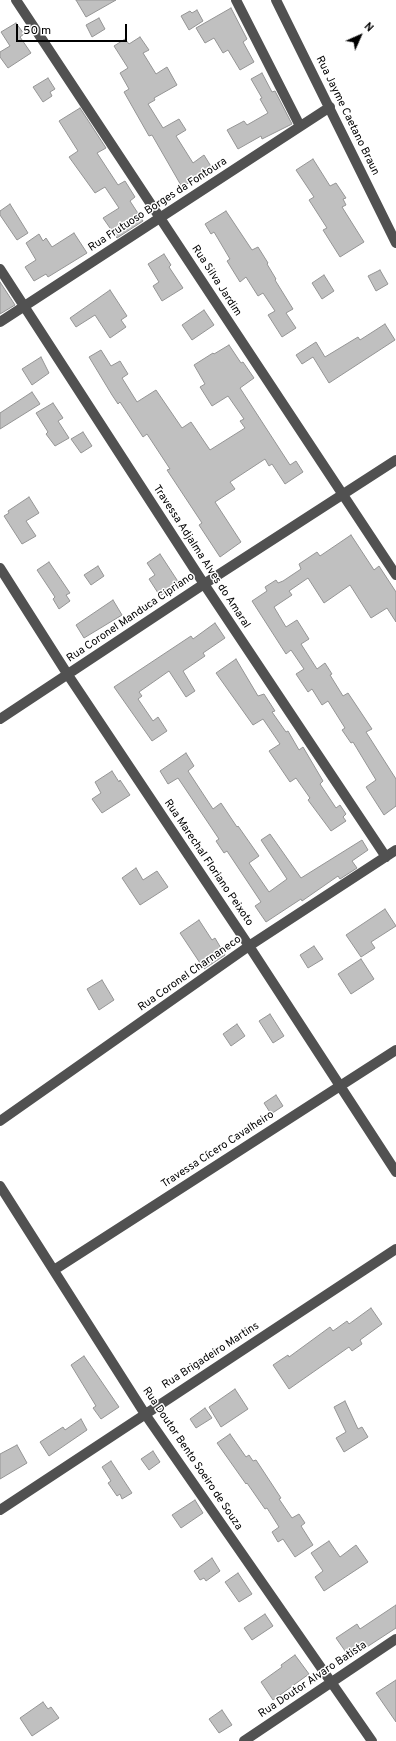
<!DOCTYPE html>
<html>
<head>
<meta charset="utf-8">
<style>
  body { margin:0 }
  #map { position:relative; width:396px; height:1741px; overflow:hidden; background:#fff; font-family:Overpass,sans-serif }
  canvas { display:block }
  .north { position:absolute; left:340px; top:16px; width:40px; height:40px; -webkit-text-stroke:3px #fff; paint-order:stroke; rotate:45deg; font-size:11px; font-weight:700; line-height:16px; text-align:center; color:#000 }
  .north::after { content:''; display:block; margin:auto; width:14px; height:18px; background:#000; clip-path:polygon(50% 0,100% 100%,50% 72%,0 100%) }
  .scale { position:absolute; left:16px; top:24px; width:111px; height:18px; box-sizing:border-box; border:2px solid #000; border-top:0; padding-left:5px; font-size:12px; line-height:14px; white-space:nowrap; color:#000; -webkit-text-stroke:3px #fff; paint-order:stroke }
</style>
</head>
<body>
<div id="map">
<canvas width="396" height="1741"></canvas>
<div class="north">N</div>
<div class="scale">50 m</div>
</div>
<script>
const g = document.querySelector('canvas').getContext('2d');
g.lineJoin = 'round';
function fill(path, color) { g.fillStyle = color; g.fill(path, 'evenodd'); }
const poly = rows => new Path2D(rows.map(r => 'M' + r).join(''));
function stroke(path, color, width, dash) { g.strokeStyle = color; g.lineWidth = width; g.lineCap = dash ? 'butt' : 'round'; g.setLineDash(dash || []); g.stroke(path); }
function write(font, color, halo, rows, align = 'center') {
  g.font = font + ' Overpass,sans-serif'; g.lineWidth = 3; g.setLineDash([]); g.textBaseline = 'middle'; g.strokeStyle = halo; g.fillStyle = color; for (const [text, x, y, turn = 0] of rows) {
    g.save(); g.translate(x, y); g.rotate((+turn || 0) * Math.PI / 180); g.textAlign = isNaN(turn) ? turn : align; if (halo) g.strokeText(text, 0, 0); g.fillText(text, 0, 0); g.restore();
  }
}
const building = poly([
  [76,0,116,0,86,17,76,0],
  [231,8,247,39,243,42,254,62,240,70,228,50,223,53,214,38,205,43,196,28,231,8],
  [197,10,203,21,189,30,181,16,190,11,192,13,197,10],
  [99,18,105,29,92,37,86,25,99,18],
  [16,23,24,34,20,37,31,53,8,68,0,57,0,52,10,46,1,32,16,23],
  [140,37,149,50,143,53,156,74,167,67,177,85,154,98,155,100,148,104,163,128,179,119,186,130,176,136,193,163,204,155,212,168,182,187,152,135,149,136,124,92,129,89,120,73,128,68,114,46,125,39,129,44,140,37],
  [262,73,272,92,275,91,292,124,262,139,261,136,238,149,227,130,244,121,247,125,268,113,260,99,262,98,251,79,262,73],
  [48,78,55,89,50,92,52,96,43,102,33,87,48,78],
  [80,108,106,148,97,153,118,185,125,181,135,197,130,201,143,221,117,238,103,218,119,208,105,187,95,193,69,157,78,151,59,121,80,108],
  [313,159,330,186,336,183,346,198,343,199,346,205,342,207,364,242,340,257,323,230,327,228,309,200,314,197,296,170,313,159],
  [10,204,28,233,17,240,0,215,0,211,10,204],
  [226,211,252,250,258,247,268,263,267,264,276,279,275,280,293,309,286,313,296,328,282,337,268,315,275,311,263,293,258,296,246,277,240,282,227,261,230,259,214,232,211,234,205,224,226,211],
  [74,233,87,253,48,277,46,274,34,281,25,267,36,260,26,243,39,234,43,241,46,238,52,247,74,233],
  [164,254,171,265,169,267,183,288,162,301,153,286,159,282,148,264,164,254],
  [380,270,388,284,376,291,368,276,380,270],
  [324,275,334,291,322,299,312,283,324,275],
  [0,282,15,305,0,314,0,282],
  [110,290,127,316,121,320,126,327,110,338,95,315,76,327,70,318,110,290],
  [204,310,214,325,192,340,182,325,204,310],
  [385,324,395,340,329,383,313,357,302,364,296,355,316,342,325,357,358,337,360,340,385,324],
  [229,345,241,363,243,362,254,378,240,388,290,465,296,461,303,472,285,484,272,464,269,466,265,459,230,482,235,489,215,502,241,542,220,557,199,525,202,523,167,470,170,469,147,434,143,437,120,402,118,404,112,395,89,357,101,350,111,366,120,361,128,374,122,378,137,402,156,390,182,428,191,422,210,450,245,428,240,421,244,419,228,396,212,406,200,387,205,384,194,365,213,353,214,354,229,345],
  [41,357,49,373,32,385,22,369,41,357],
  [32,392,40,404,0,429,0,413,32,392],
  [53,403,63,418,58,421,69,438,55,446,46,434,48,432,36,413,53,403],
  [83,432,92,446,81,453,71,439,83,432],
  [29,497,39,513,26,521,36,536,22,544,4,516,9,513,8,511,29,497],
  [351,535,374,570,379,566,396,592,396,622,387,608,371,618,350,585,324,603,308,578,289,591,292,595,274,607,286,627,297,620,309,639,301,644,317,669,325,663,332,674,330,675,343,696,348,693,372,729,366,732,396,779,396,806,384,815,366,787,376,780,353,742,351,743,342,730,345,728,328,701,322,705,312,689,308,692,296,674,304,669,291,650,286,654,252,601,267,591,265,587,276,580,278,583,283,581,301,569,299,564,317,552,320,556,351,535],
  [160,554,179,583,160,596,149,579,155,575,147,563,160,554],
  [49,562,70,593,66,595,70,601,59,609,53,599,55,597,37,570,49,562],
  [98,566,104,576,91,585,84,575,98,566],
  [113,600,122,615,84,638,76,625,113,600],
  [215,623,225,638,203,653,205,656,183,671,195,691,186,697,169,671,139,692,142,696,138,699,153,721,158,717,167,731,152,741,114,687,191,636,193,639,215,623],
  [236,659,258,696,264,694,275,711,272,712,286,732,288,731,299,750,303,747,323,781,320,784,336,808,340,805,346,814,343,817,346,821,331,831,308,800,310,798,296,778,290,782,269,751,280,744,263,719,253,725,216,673,236,659],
  [186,753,194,766,188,771,213,809,221,803,237,827,238,826,259,856,249,863,269,892,287,879,261,840,270,834,301,878,362,840,368,850,352,861,357,868,340,879,338,876,302,901,301,899,266,922,255,906,261,902,227,851,224,853,216,841,219,839,178,778,168,784,160,771,186,753],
  [112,771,119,782,120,780,130,795,102,813,92,799,101,793,95,782,112,771],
  [136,868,143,880,157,871,168,887,140,905,122,878,136,868],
  [385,909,396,926,371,942,375,948,361,957,346,935,385,909],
  [199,920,212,940,215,938,225,955,204,969,180,933,199,920],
  [314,946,323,959,308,968,300,955,314,946],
  [361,959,374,979,351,994,338,974,361,959],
  [102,980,114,1000,99,1010,87,989,102,980],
  [270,1014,284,1036,273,1043,259,1021,270,1014],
  [237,1024,245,1036,231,1046,223,1034,237,1024],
  [276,1095,283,1106,271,1114,264,1103,276,1095],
  [371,1308,382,1324,360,1340,362,1344,352,1351,349,1347,289,1389,273,1365,288,1355,289,1357,330,1327,333,1331,347,1321,349,1324,371,1308],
  [84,1356,119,1407,101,1419,93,1408,96,1406,71,1365,84,1356],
  [235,1389,248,1409,221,1427,209,1407,235,1389],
  [345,1401,358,1429,362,1427,368,1437,344,1452,336,1438,346,1432,334,1407,345,1401],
  [205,1408,212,1418,196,1428,190,1419,205,1408],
  [81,1419,87,1430,49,1456,40,1442,63,1427,65,1430,81,1419],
  [230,1434,246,1457,249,1455,253,1461,256,1460,281,1498,279,1499,292,1518,299,1514,305,1523,301,1526,313,1545,295,1557,283,1539,278,1542,272,1532,279,1527,267,1508,265,1509,247,1483,246,1484,217,1443,230,1434],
  [17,1445,27,1463,0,1479,0,1454,17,1445],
  [153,1451,160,1462,149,1470,141,1459,153,1451],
  [111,1461,132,1493,122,1499,120,1494,117,1496,108,1483,111,1481,102,1467,111,1461],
  [195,1500,203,1513,181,1528,172,1515,195,1500],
  [329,1541,340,1557,356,1545,368,1562,324,1591,315,1577,323,1571,311,1553,329,1541],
  [212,1558,220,1571,206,1581,204,1578,200,1580,194,1571,212,1558],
  [238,1573,252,1594,239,1602,225,1582,238,1573],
  [396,1605,396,1628,350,1658,336,1638,357,1624,360,1629,396,1605],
  [265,1614,273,1626,252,1640,244,1628,265,1614],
  [295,1655,309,1674,273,1700,261,1682,282,1667,281,1665,295,1655],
  [396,1680,396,1722,376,1693,396,1680],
  [43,1702,48,1709,51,1707,59,1718,32,1736,20,1718,43,1702],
  [222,1710,232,1725,219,1733,209,1719,222,1710]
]);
fill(building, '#c0c0c0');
stroke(building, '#959595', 1);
stroke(poly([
  [16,0,396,575],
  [236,0,300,126],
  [276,0,396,243],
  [0,269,204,584,386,857],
  [0,322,330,107],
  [0,568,68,675,249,946,396,1172],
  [0,719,204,584,396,460],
  [0,1121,249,946,396,850],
  [0,1186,145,1414,372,1741],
  [54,1270,396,1050],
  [0,1510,396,1249],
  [244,1741,396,1639]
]), '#515151', 10);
write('11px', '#000', '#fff', [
  ["Rua Jayme Caetano Braun",347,116,64],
  ["Rua Frutuoso Borges da Fontoura",158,205,-33],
  ["Rua Silva Jardim",216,281,57],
  ["Travessa Adjalma Alves do Amaral",201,557,57],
  ["Rua Coronel Manduca Cipriano",131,618,-34],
  ["Rua Marechal Floriano Peixoto",208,863,56],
  ["Rua Coronel Charnaneco",190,974,-35],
  ["Travessa Cícero Cavalheiro",218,1150,-33],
  ["Rua Brigadeiro Martins",211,1356,-33],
  ["Rua Doutor Bento Soeiro de Souza",192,1459,56],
  ["Rua Doutor Alvaro Batista",313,1680,-34]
]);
</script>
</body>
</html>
